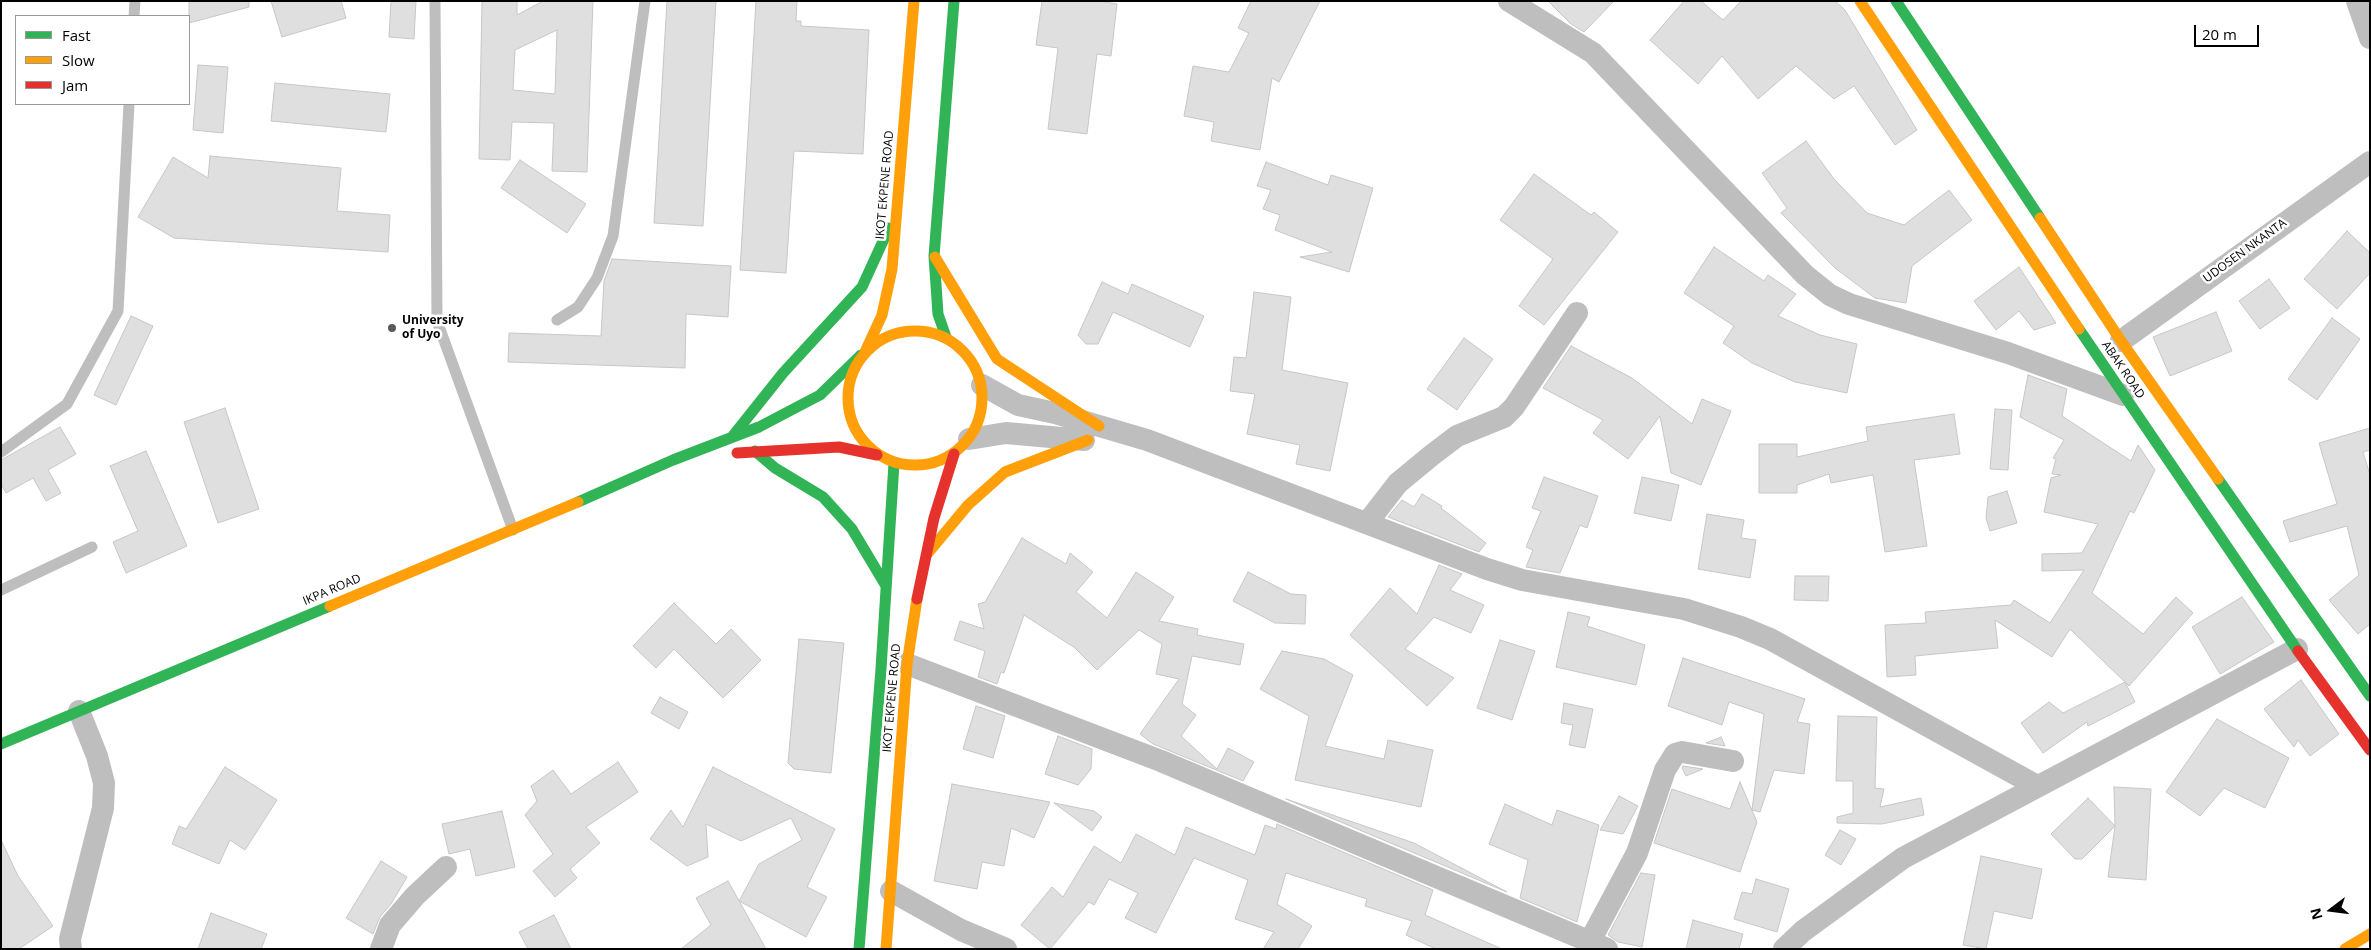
<!DOCTYPE html>
<html>
<head>
<meta charset="utf-8">
<style>
  body { margin:0 }
  #map { position:relative; width:2371px; height:950px; overflow:hidden; background:#fff; font-family:"Open Sans",sans-serif }
  canvas { display:block }
  .frame { position:absolute; inset:0; border:2px solid #000; pointer-events:none }
  .legend { position:absolute; left:15px; top:15px; width:175px; height:90px; box-sizing:border-box; background:#fff; border:1px solid #999; margin:0; padding:6px 9px; list-style:none; font-size:15px; color:#000 }
  .legend li { display:flex; align-items:center; gap:10px; height:25px }
  .legend b { width:25px; border:1px solid #999 }
  .north { position:absolute; left:2306px; top:885px; width:50px; height:50px; -webkit-text-stroke:4px #fff; paint-order:stroke; rotate:255deg; font-size:14px; font-weight:700; line-height:20px; text-align:center; color:#000 }
  .north::after { content:''; display:block; margin:auto; width:18px; height:22px; background:#000; clip-path:polygon(50% 0,100% 100%,50% 72%,0 100%) }
  .scale { position:absolute; left:2194px; top:25px; width:65px; height:22px; box-sizing:border-box; border:2px solid #000; border-top:0; padding-left:6px; font-size:15px; line-height:18px; white-space:nowrap; color:#000; -webkit-text-stroke:4px #fff; paint-order:stroke }
</style>
</head>
<body>
<div id="map">
<canvas width="2371" height="950"></canvas>
<div class="frame"></div>
<ul class="legend">
<li><b style="height:6px;background:#30b455"></b>Fast</li>
<li><b style="height:6px;background:#ff9f0a"></b>Slow</li>
<li><b style="height:6px;background:#e5322d"></b>Jam</li>
</ul>
<div class="north">N</div>
<div class="scale">20 m</div>
</div>
<script>
const g = document.querySelector('canvas').getContext('2d');
g.lineJoin = 'round';
function fill(path, color) { g.fillStyle = color; g.fill(path, 'evenodd'); }
const poly = rows => new Path2D(rows.map(r => 'M' + r).join(''));
function stroke(path, color, width, dash) { g.strokeStyle = color; g.lineWidth = width; g.lineCap = dash ? 'butt' : 'round'; g.setLineDash(dash || []); g.stroke(path); }
function write(font, color, halo, rows, align = 'center') {
  g.font = font + ' "Open Sans",sans-serif'; g.lineWidth = 5; g.setLineDash([]); g.textBaseline = 'middle'; g.strokeStyle = halo; g.fillStyle = color; for (const [text, x, y, turn = 0] of rows) {
    g.save(); g.translate(x, y); g.rotate((+turn || 0) * Math.PI / 180); g.textAlign = isNaN(turn) ? turn : align; if (halo) g.strokeText(text, 0, 0); g.fillText(text, 0, 0); g.restore();
  }
}
const building = poly([
  [189,1,249,1,249,7,189,23,189,1],
  [271,1,341,1,346,18,282,37,271,1],
  [391,1,416,1,414,39,389,37,391,1],
  [482,1,517,1,517,15,543,1,593,1,587,172,552,171,554,123,512,122,510,160,479,159,482,1],
  [557,30,555,94,513,90,515,50,557,30],
  [667,1,716,1,703,226,654,223,667,1],
  [756,1,797,1,796,21,801,21,801,26,869,30,863,154,794,151,786,273,740,270,756,1],
  [1042,1,1099,1,1117,4,1111,56,1097,54,1087,134,1048,129,1058,48,1036,45,1042,1],
  [1251,1,1320,1,1279,82,1272,78,1260,150,1211,141,1214,122,1184,116,1193,66,1229,72,1249,33,1238,28,1251,1],
  [1548,1,1614,1,1584,32,1571,24,1548,1],
  [1684,1,1701,1,1723,20,1741,1,1835,1,1845,10,1917,130,1895,145,1854,86,1834,99,1796,66,1758,99,1722,56,1698,84,1650,40,1684,1],
  [198,65,228,67,223,133,193,130,198,65],
  [275,83,390,94,386,132,271,121,275,83],
  [1806,141,1834,179,1867,213,1904,225,1949,190,1972,220,1912,266,1906,303,1875,298,1835,268,1781,213,1787,208,1762,173,1806,141],
  [210,156,341,168,337,211,390,215,388,252,174,238,138,217,173,157,208,178,210,156],
  [520,160,586,204,567,233,501,188,520,160],
  [1266,162,1328,185,1331,175,1373,188,1349,272,1300,257,1332,252,1275,230,1280,215,1263,209,1271,190,1257,186,1266,162],
  [1534,174,1591,215,1594,212,1618,232,1544,325,1519,306,1553,259,1500,220,1534,174],
  [2347,231,2370,253,2370,273,2337,309,2304,279,2347,231],
  [1714,247,1764,281,1768,275,1796,294,1778,316,1820,335,1857,344,1847,393,1795,382,1752,363,1723,343,1734,326,1684,293,1714,247],
  [612,259,731,266,728,317,686,314,685,368,508,362,509,333,601,336,604,281,612,259],
  [2019,267,2056,323,2034,330,2019,311,1996,330,1974,301,2019,267],
  [2269,279,2290,308,2260,329,2239,301,2269,279],
  [1102,282,1128,294,1132,284,1204,316,1190,347,1113,312,1098,344,1086,344,1078,335,1102,282],
  [1254,292,1291,297,1282,370,1348,383,1330,471,1296,464,1300,445,1247,434,1255,394,1230,391,1234,357,1246,358,1254,292],
  [2216,312,2232,351,2170,376,2153,337,2216,312],
  [131,316,153,326,116,405,94,395,131,316],
  [2332,318,2360,339,2317,400,2288,379,2332,318],
  [1464,338,1493,359,1457,410,1427,389,1464,338],
  [1571,346,1632,378,1692,424,1702,399,1731,411,1701,485,1671,473,1660,416,1628,459,1593,433,1603,420,1543,388,1571,346],
  [2028,375,2067,389,2062,416,2131,461,2138,445,2155,470,2134,513,2130,511,2092,593,2143,634,2176,597,2193,613,2129,686,2070,629,2052,657,1995,620,1998,648,1915,656,1916,675,1887,677,1885,625,1926,623,1925,612,2011,605,2014,600,2050,623,2084,570,2042,571,2042,554,2082,553,2098,524,2044,512,2051,478,2061,475,2052,474,2056,459,2053,458,2064,440,2020,417,2028,375],
  [225,408,259,509,218,523,184,422,225,408],
  [1995,409,2012,410,2008,470,1990,469,1995,409],
  [1954,414,1960,454,1914,460,1927,546,1885,552,1873,475,1831,483,1829,474,1797,485,1797,493,1759,493,1759,444,1797,444,1797,457,1868,441,1866,427,1954,414],
  [60,427,76,454,48,470,61,493,46,501,33,478,6,493,1,484,1,460,60,427],
  [2370,428,2370,450,2363,452,2370,475,2370,624,2358,634,2329,600,2359,575,2347,526,2290,542,2283,521,2337,504,2319,443,2370,428],
  [146,451,187,546,126,573,113,542,138,531,110,466,146,451],
  [1544,477,1598,496,1587,528,1580,525,1560,573,1526,567,1533,550,1526,547,1541,511,1532,508,1544,477],
  [1642,477,1679,485,1671,521,1634,513,1642,477],
  [2007,491,2017,523,1990,531,1986,518,1988,497,2007,491],
  [1422,494,1442,506,1441,508,1486,543,1479,552,1388,517,1402,500,1414,507,1422,494],
  [1707,514,1744,520,1741,538,1756,540,1750,578,1698,569,1707,514],
  [1022,538,1066,564,1070,553,1093,572,1076,592,1107,618,1136,572,1174,597,1159,621,1198,629,1197,635,1244,644,1240,665,1192,656,1182,704,1196,715,1181,736,1217,769,1228,748,1254,762,1243,781,1153,744,1140,734,1179,679,1156,674,1162,644,1139,630,1097,670,1075,648,1024,615,1004,673,1001,672,997,684,978,677,985,651,954,640,960,621,984,629,978,604,985,602,1022,538],
  [1439,565,1462,574,1450,590,1484,605,1471,633,1434,617,1405,649,1454,678,1427,706,1350,635,1390,588,1417,614,1439,565],
  [1248,572,1291,594,1306,595,1305,624,1275,623,1233,601,1248,572],
  [1795,576,1829,576,1828,601,1794,600,1795,576],
  [2242,597,2274,642,2220,674,2192,627,2242,597],
  [674,603,716,644,731,629,761,660,723,698,674,649,656,668,633,646,674,603],
  [1568,612,1590,617,1587,626,1645,645,1636,685,1556,667,1568,612],
  [799,639,844,643,831,773,794,769,788,763,799,639],
  [1500,640,1535,651,1512,720,1477,708,1500,640],
  [1282,651,1324,659,1353,675,1325,746,1384,759,1388,740,1433,750,1421,807,1295,780,1309,716,1260,689,1282,651],
  [1683,658,1805,699,1797,722,1810,724,1804,774,1774,770,1760,812,1752,810,1764,714,1729,702,1722,725,1668,706,1683,658],
  [2301,680,2339,734,2310,756,2298,740,2294,747,2264,709,2301,680],
  [2125,682,2135,702,2088,726,2087,722,2043,753,2021,723,2049,702,2063,713,2125,682],
  [660,697,688,712,679,729,651,713,660,697],
  [1564,703,1593,709,1585,748,1569,745,1573,725,1561,723,1564,703],
  [976,706,1005,716,993,758,963,749,976,706],
  [1838,716,1877,717,1875,788,1884,789,1880,807,1921,798,1924,815,1882,824,1837,823,1837,817,1853,813,1853,781,1836,781,1838,716],
  [2217,719,2289,758,2265,808,2224,788,2200,816,2166,792,2217,719],
  [1058,736,1092,749,1091,769,1078,785,1045,774,1058,736],
  [1721,737,1725,746,1706,743,1721,737],
  [618,762,638,792,586,827,600,843,570,869,577,878,555,897,533,871,553,854,525,815,537,801,531,786,553,770,571,794,618,762],
  [1683,766,1703,769,1686,776,1682,768,1683,766],
  [225,767,277,800,245,850,230,840,219,864,172,844,179,826,186,829,225,767],
  [713,767,835,829,807,887,827,897,806,937,739,901,759,864,802,840,791,818,741,841,706,824,708,857,687,866,650,839,671,810,683,827,713,767],
  [1740,782,1757,822,1740,872,1654,843,1672,789,1730,809,1740,782],
  [952,784,1050,802,1034,838,1011,828,1004,866,982,862,977,889,934,881,952,784],
  [2114,787,2151,789,2146,880,2108,877,2115,826,2114,787],
  [1619,796,1638,806,1623,834,1600,830,1619,796],
  [2088,798,2115,826,2082,859,2075,859,2051,834,2088,798],
  [1286,799,1414,843,1507,892,1286,799],
  [1054,803,1094,811,1102,817,1092,831,1054,803],
  [1505,804,1552,825,1557,810,1599,825,1577,922,1520,898,1528,860,1489,844,1505,804],
  [502,811,515,867,476,876,470,849,449,854,442,824,502,811],
  [1277,824,1433,890,1425,915,1502,949,1436,949,1406,935,1412,921,1365,906,1367,899,1286,873,1277,904,1312,926,1298,949,1263,949,1274,932,1235,919,1248,880,1194,858,1156,933,1125,918,1138,893,1109,879,1094,905,1089,902,1050,949,1021,925,1052,887,1063,897,1094,846,1121,863,1136,834,1175,855,1186,827,1255,855,1265,825,1276,829,1277,824],
  [1840,830,1856,839,1841,865,1825,855,1840,830],
  [1,840,18,876,53,926,19,949,1,949,1,840],
  [1981,856,2042,869,2032,919,1994,911,1986,949,1963,945,1981,856],
  [381,861,407,877,391,904,380,917,373,934,346,918,381,861],
  [1641,873,1655,875,1642,947,1618,942,1608,935,1641,873],
  [1756,879,1789,889,1777,932,1734,919,1742,892,1752,894,1756,879],
  [728,881,766,949,681,949,711,925,696,898,728,881],
  [211,913,267,934,261,949,198,949,211,913],
  [554,915,571,949,528,949,519,932,554,915],
  [1693,920,1743,934,1739,949,1686,949,1693,920]
]);
fill(building, '#dfdfdf');
stroke(building, '#c7c7c7', 1);
stroke(poly([
  [435,1,437,321,513,530],
  [134,16,135,1],
  [557,320,578,307,597,278,613,236,645,1],
  [1,452,67,404,118,311,129,104],
  [1,590,92,547]
]), '#bebebe', 11);
stroke(poly([
  [1509,1,1593,53,1805,275,1830,295,1849,304,2008,353,2123,395],
  [2357,1,2370,38],
  [2121,341,2370,162],
  [982,385,1018,405,1055,413,1147,440,1487,569,1522,580,1684,609,1741,627,1770,639,2037,786],
  [969,439,1006,433,1084,440],
  [1367,523,1398,483,1432,455,1457,436,1504,417,1514,407,1577,313],
  [907,664,1161,761,1607,949],
  [891,891,961,930,1006,949],
  [1590,941,1637,853,1665,770,1675,754,1682,752,1733,761],
  [71,949,70,939,103,808,104,783,97,756,79,711],
  [381,949,390,925,415,896,446,867],
  [1784,949,1803,931,1903,858,2297,649]
]), '#bebebe', 22);
stroke(poly([
  [1896,1,2040,218],
  [2079,329,2298,651],
  [946,337,938,314,934,256,954,1],
  [732,437,783,373,862,287,889,228],
  [755,451,775,468,823,497,852,529,886,586],
  [2218,479,2370,696],
  [578,502,673,460,759,427,820,395,861,355],
  [1,744,330,606],
  [859,949,881,669,894,463]
]), '#30b455', 11);
stroke(poly([
  [1860,1,2079,329],
  [2040,218,2121,341,2218,479],
  [935,257,997,359,1099,426],
  '848 398a67 67 0 1 1 134 0a67 67 0 1 1-134 0Z',
  [865,352,882,315,892,269,914,1],
  [928,553,968,505,1005,472,1088,440],
  [330,606,578,502],
  [886,949,907,664,917,599],
  [2345,949,2370,934]
]), '#ff9f0a', 11);
stroke(poly([
  [737,453,839,447,877,455],
  [917,599,934,518,954,454],
  [2298,651,2370,750]
]), '#e5322d', 11);
for (const [x, y, r, color] of [
  [392,328,5,"#595959"]
]) { const dot = new Path2D(); dot.arc(x, y, r, 0, 2 * Math.PI); g.fillStyle = color; g.fill(dot); stroke(dot, '#fff', 2); }
write('12px', '#000', '#fff', [
  ["IKOT EKPENE ROAD",885,185,-85],
  ["UDOSEN NKANTA",2245,251,-36],
  ["ABAK ROAD",2123,370,56],
  ["IKPA ROAD",332,590,-23],
  ["IKOT EKPENE ROAD",892,698,-85]
]);
write('bold 12px', '#000', '#fff', [
  ["University",402,321],
  ["of Uyo",402,335]
], 'left');
</script>
</body>
</html>
